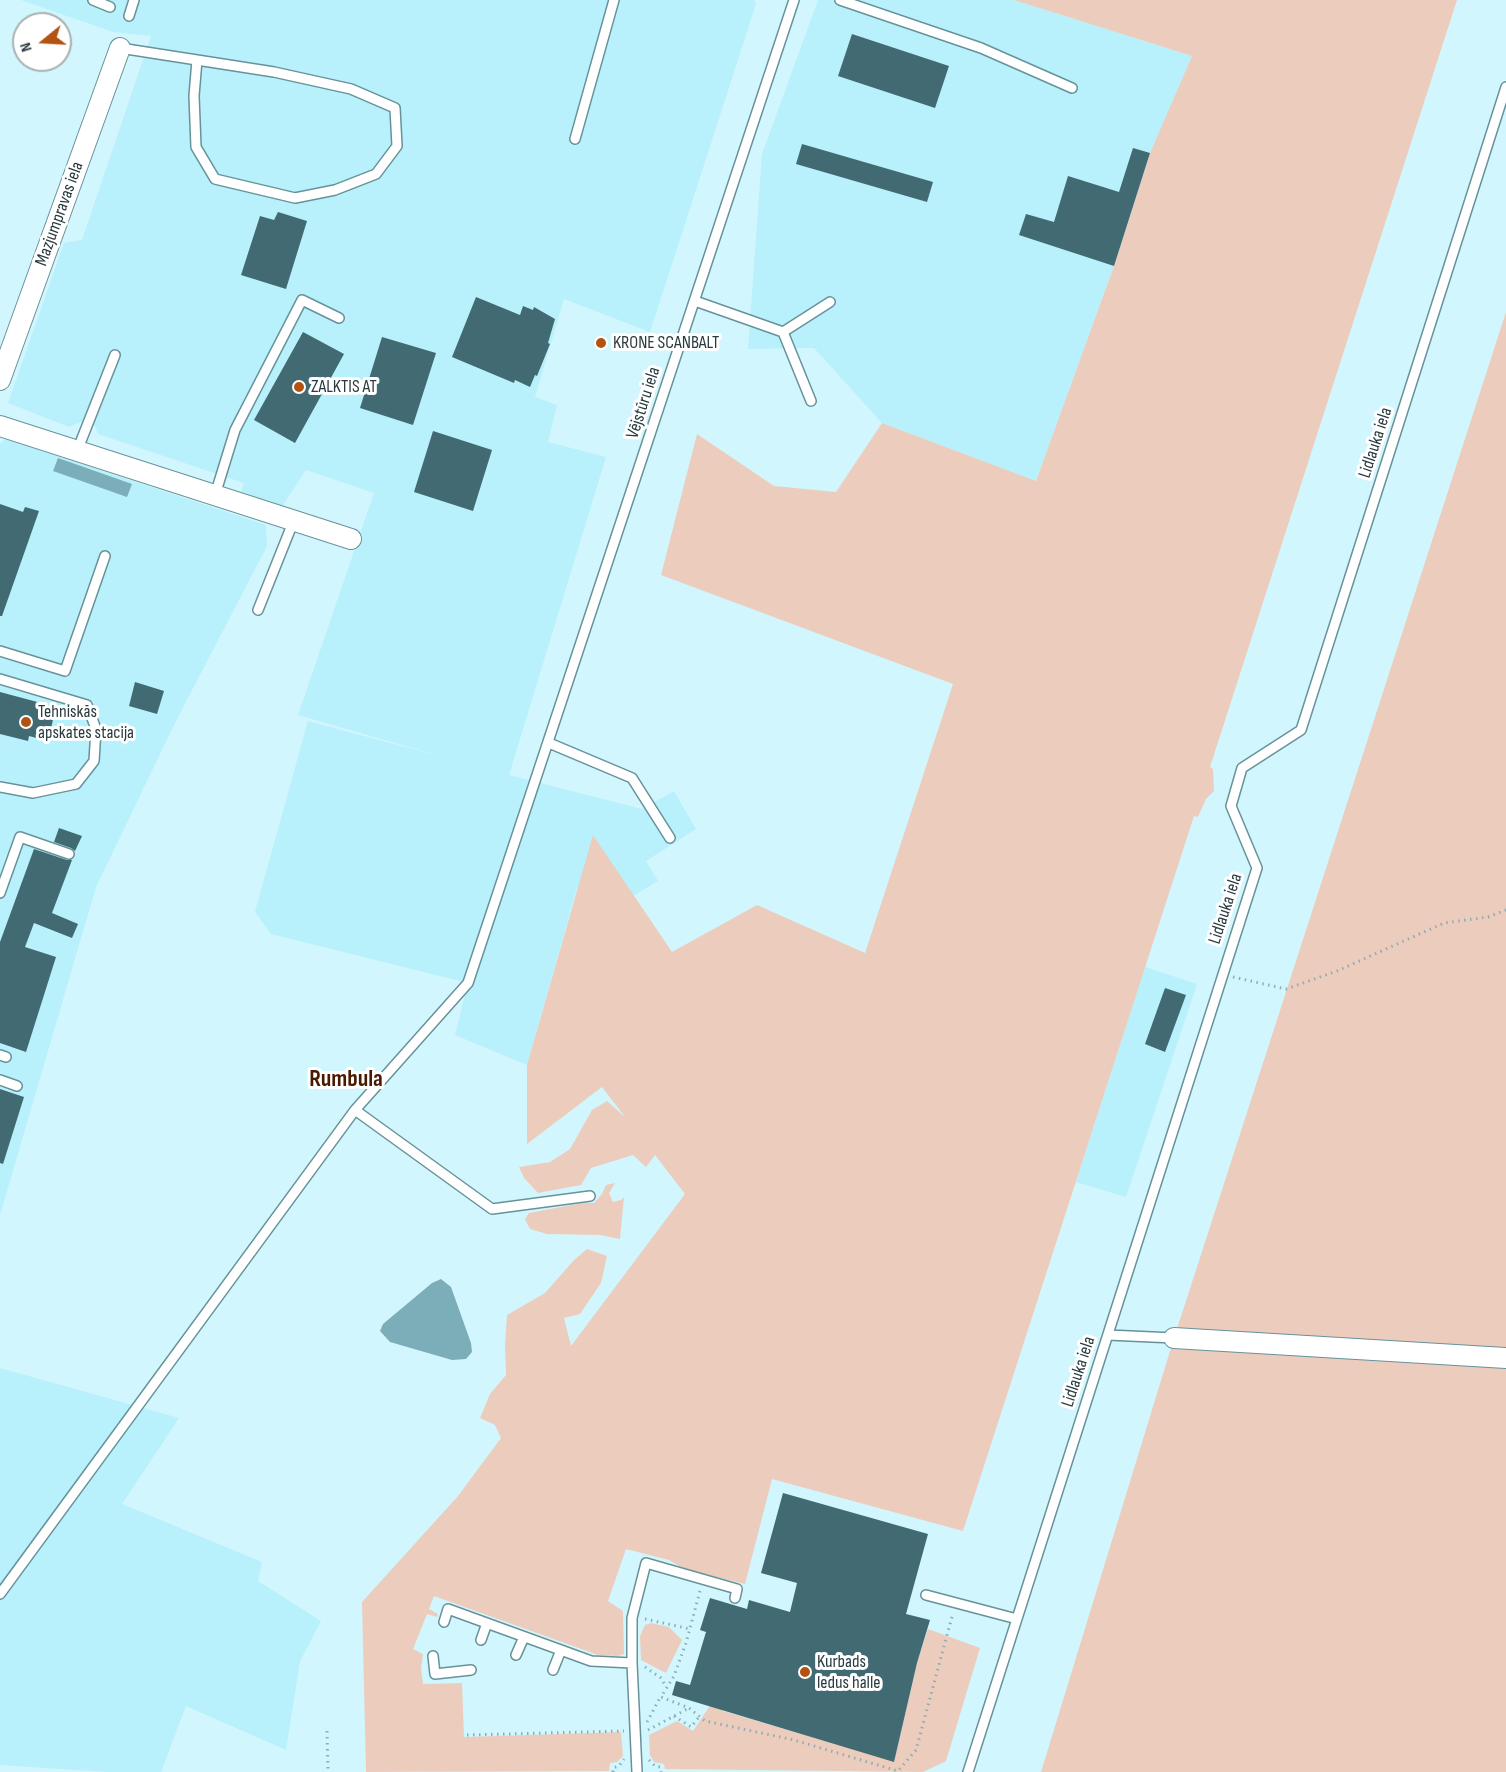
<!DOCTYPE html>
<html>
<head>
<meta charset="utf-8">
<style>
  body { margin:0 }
  #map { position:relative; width:1506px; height:1772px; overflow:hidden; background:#d2f6fe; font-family:"Sofia Sans Condensed",sans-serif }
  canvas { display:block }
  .north { position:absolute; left:12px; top:12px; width:60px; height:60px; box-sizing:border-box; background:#fff; border:2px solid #a9b1b2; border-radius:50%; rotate:252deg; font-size:16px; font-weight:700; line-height:24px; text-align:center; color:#293b3f }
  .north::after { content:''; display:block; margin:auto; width:21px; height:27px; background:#b35211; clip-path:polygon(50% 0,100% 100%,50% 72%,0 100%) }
</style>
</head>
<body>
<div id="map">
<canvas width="1506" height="1772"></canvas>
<div class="north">N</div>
</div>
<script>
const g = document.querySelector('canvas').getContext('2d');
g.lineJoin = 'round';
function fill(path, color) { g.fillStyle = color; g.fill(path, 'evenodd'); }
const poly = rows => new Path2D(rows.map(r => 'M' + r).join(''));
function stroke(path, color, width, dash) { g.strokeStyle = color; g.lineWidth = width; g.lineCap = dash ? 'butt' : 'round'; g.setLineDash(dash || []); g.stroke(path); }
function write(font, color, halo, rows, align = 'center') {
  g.font = font + ' "Sofia Sans Condensed",sans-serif'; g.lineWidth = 6; g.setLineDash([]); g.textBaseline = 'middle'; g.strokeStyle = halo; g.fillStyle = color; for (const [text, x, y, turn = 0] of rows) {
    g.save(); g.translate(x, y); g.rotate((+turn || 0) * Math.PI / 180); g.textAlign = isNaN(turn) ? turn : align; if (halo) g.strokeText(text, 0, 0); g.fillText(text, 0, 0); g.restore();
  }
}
fill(poly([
  [21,0,754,0,756,4,650,332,564,299,535,397,557,405,548,442,606,457,509,775,642,809,674,791,696,829,646,861,658,881,623,902,577,888,527,1065,455,1035,468,983,271,934,255,912,308,721,450,759,298,715,374,493,306,470,281,508,241,492,244,483,98,434,95,426,81,422,69,427,8,403,64,243,82,240,151,36,113,32],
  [818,0,1014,0,1192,56,1150,153,1114,266,1036,481,882,423,814,348,748,349,762,154],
  [6,439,266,525,267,546,175,723,96,887,0,1215,0,444],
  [1145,967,1197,984,1126,1197,1076,1182],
  [0,1368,179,1418,122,1504,262,1562,258,1581,321,1621,300,1661,286,1750,186,1706,161,1772,107,1772,0,1765]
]), '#b8f0fb');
fill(poly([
  [1014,0,1457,0,1210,767,1213,769,1214,791,1206,799,1198,817,1194,816,963,1531,772,1479,745,1584,684,1569,669,1560,626,1549,608,1601,623,1611,624,1654,618,1656,598,1655,434,1596,429,1609,438,1614,437,1617,427,1614,413,1649,423,1654,421,1669,423,1684,462,1683,464,1737,621,1732,623,1756,617,1762,610,1763,609,1771,366,1772,362,1602,458,1496,501,1438,495,1425,480,1418,490,1394,506,1375,505,1344,507,1315,545,1293,574,1260,587,1249,607,1256,601,1283,580,1314,564,1318,571,1346,685,1194,655,1155,646,1167,633,1155,591,1168,581,1185,538,1193,524,1178,519,1167,550,1162,570,1149,592,1110,607,1101,625,1117,602,1087,527,1144,527,1065,593,835,672,952,757,905,865,953,953,684,661,575,697,434,774,486,836,492,882,423,1036,481,1114,266,1150,153,1192,56],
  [1506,312,1506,1772,1041,1772,1174,1338],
  [615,1183,609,1193,613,1202,621,1200,624,1197,620,1239,600,1235,547,1234,530,1229,525,1219,529,1213,582,1203,594,1203,602,1194,606,1185],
  [651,1623,669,1627,682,1640,666,1673,641,1660,640,1636,645,1625],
  [928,1629,980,1648,946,1761,923,1772,665,1769,664,1764,654,1762,650,1755,649,1735,677,1721,693,1731,709,1707,710,1699,724,1703,723,1711,894,1761,917,1663]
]), '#eccdbd');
fill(poly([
  [58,458,132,484,127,497,53,471],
  [441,1279,451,1287,471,1343,472,1352,466,1359,452,1360,390,1342,380,1331,383,1324,432,1283]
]), '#7baeb8');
fill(poly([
  [852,34,949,66,935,108,838,76],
  [802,144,933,182,927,202,796,164],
  [1133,148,1150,153,1114,266,1019,235,1026,214,1054,222,1068,176,1119,192],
  [278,212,307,221,286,289,241,275,260,216,274,220],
  [476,297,520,315,523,306,533,310,534,307,555,319,548,343,550,344,537,376,535,375,530,387,515,380,514,383,452,357],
  [303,332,344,354,295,443,254,420],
  [382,337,436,353,413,425,360,408],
  [433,431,492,450,473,511,414,492],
  [0,504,23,512,25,507,39,511,2,616,0,616],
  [135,682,164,691,157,714,129,706],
  [0,692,56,707,48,741,29,736,28,741,0,734],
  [59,828,82,836,75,851,71,848,54,842],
  [34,849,67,860,72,860,52,913,78,924,72,938,34,923,25,947,56,957,26,1052,0,1043,0,942],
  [1165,988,1186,995,1165,1052,1145,1044],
  [0,1089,24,1097,3,1164,0,1163],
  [783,1493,928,1534,906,1614,930,1620,917,1663,894,1762,672,1695,676,1681,690,1685,706,1632,700,1630,710,1598,747,1609,749,1600,790,1612,797,1583,761,1573]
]), '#416a72');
const service = poly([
  [93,0,110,7],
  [840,0,981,48,1072,88],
  [129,16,134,0],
  [120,48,274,72,351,89,395,108,397,146,376,174,335,190,295,198,215,179,196,147,194,96,197,60],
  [575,139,614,0],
  [695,301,783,332,811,401],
  [783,332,830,302],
  [77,451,115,355],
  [215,495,235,430,302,300,339,318],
  [258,610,294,520],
  [0,651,65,671,105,556],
  [0,679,87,705,96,729,94,761,76,784,33,793,0,787],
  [549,743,632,778,670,838],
  [0,893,20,837,69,854],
  [0,1055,6,1057],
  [0,1080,17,1086],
  [355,1110,492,1209,590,1196],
  [1108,1335,1174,1338],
  [0,1594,355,1110,468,983,794,0],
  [926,1595,1017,1619],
  [444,1622,448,1609,591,1661,632,1663],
  [481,1640,487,1623],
  [516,1655,524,1637],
  [433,1656,435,1674,471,1670],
  [553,1670,561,1650],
  [637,1772,632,1663,632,1618,646,1563,737,1589,735,1598],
  [968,1772,1257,868,1231,806,1242,768,1301,730,1506,87]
]);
const minor = poly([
  [0,380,120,48],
  [0,426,351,539],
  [1174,1338,1506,1358]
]);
stroke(service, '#67929a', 12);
stroke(minor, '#67929a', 22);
stroke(poly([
  [1233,977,1286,989,1337,971,1444,923,1488,917,1506,910],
  [700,1591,686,1643,674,1676,661,1697,689,1708,705,1721,794,1740,898,1771,916,1750,953,1613],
  [645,1619,690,1629],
  [645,1667,661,1678,666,1687],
  [674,1716,691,1727,699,1717],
  [647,1722,661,1696],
  [648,1730,689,1708],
  [327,1731,328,1772],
  [467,1735,624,1731],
  [649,1760,655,1766,660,1767,661,1772],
  [613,1772,613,1768,619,1766,624,1759]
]), '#8facb3', 3, [1.5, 4.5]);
stroke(service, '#fff', 9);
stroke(minor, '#fff', 20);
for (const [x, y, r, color] of [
  [601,343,6,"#b35211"],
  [299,387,6,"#b35211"],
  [26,722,6,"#b35211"],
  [805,1672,6,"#b35211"]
]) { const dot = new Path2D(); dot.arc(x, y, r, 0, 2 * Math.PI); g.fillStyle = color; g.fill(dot); stroke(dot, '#fff', 2); }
write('18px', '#293b3f', '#fff', [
  ["Mazjumpravas iela",60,214,-70],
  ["Vējstūru iela",644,403,-72],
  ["Lidlauka iela",1376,443,-72],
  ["Lidlauka iela",1226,909,-72],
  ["Lidlauka iela",1079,1372,-72]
]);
write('18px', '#293b3f', '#fff', [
  ["KRONE SCANBALT",613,343],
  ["ZALKTIS AT",311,387],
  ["Tehniskās",38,712],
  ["apskates stacija",38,733],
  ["Kurbads",817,1662],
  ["ledus halle",817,1683]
], 'left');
write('bold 24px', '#481a00', '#fff', [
  ["Rumbula",346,1080]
]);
</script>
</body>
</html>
